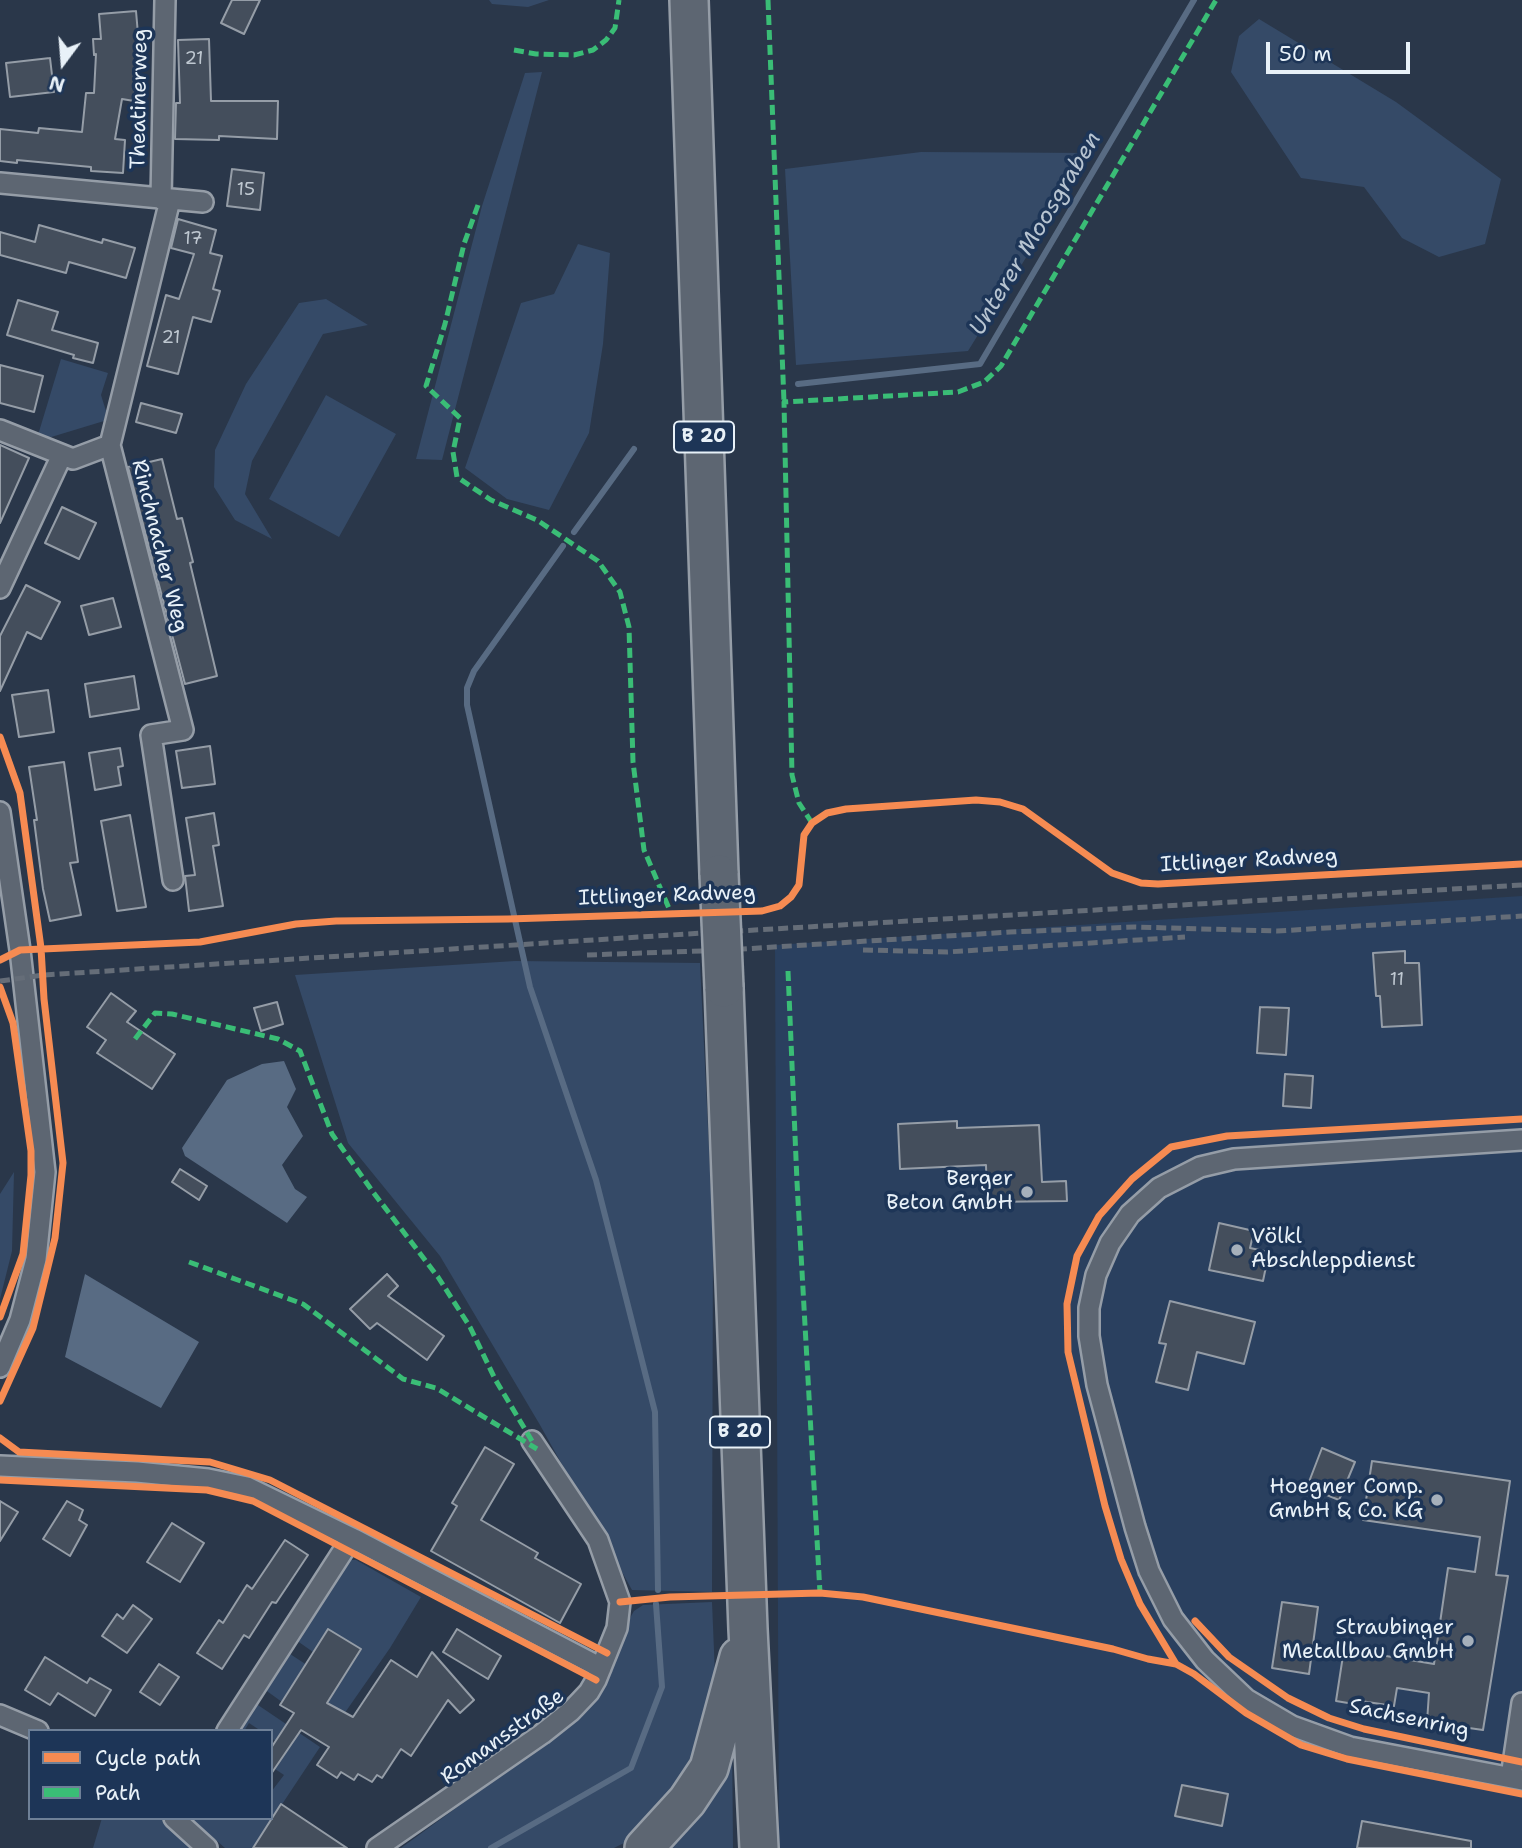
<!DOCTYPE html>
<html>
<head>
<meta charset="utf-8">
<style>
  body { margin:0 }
  #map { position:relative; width:1522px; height:1848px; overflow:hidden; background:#2a374a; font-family:"Shantell Sans",sans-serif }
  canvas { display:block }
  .legend { position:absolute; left:28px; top:1729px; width:245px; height:91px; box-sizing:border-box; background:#1d3557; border:2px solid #6e8097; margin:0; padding:9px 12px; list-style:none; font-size:21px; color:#e8f1f8 }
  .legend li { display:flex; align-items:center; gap:14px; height:35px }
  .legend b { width:35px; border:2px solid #6e8097 }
  .north { position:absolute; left:28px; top:28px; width:70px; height:70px; -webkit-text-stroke:5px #1d3557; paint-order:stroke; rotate:196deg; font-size:19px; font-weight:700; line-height:28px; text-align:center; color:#e8f1f8 }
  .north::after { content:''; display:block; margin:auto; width:24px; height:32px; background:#e8f1f8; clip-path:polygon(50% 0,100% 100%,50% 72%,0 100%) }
  .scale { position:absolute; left:1266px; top:42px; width:144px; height:32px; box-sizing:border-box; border:4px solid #e8f1f8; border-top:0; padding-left:9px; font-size:21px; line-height:24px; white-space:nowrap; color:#e8f1f8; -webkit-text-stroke:5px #1d3557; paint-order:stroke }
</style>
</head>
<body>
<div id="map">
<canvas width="1522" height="1848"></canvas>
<ul class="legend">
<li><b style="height:9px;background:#f68b52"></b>Cycle path</li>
<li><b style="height:9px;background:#3abd76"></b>Path</li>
</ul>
<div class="north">N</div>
<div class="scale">50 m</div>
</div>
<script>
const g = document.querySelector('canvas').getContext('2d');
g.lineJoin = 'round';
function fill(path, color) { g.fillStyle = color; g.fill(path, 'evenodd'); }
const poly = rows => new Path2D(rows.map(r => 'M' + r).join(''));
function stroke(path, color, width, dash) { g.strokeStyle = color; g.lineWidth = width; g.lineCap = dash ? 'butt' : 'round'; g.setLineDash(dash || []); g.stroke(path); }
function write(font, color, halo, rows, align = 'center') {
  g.font = font + ' "Shantell Sans",sans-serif'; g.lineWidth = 7; g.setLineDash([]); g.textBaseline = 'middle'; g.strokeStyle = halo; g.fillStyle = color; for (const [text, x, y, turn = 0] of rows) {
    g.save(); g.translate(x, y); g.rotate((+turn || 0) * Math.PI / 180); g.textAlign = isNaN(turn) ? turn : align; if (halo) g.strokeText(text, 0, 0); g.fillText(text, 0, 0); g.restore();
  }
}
fill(poly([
  [1522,896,1522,1848,779,1848,775,945]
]), '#2a405f');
fill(poly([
  [489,0,549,0,528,7,492,4],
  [1259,19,1396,102,1501,179,1485,244,1439,257,1402,238,1364,187,1301,178,1231,72,1239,36],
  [542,72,442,460,416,459,482,206,525,73],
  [921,152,1091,153,968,351,796,365,785,169],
  [578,244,610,253,603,344,589,433,549,510,507,499,465,468,521,303,554,294],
  [326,299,368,325,323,334,252,461,245,494,272,539,235,520,214,487,215,450,246,384,299,303],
  [61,359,108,373,101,395,106,411,104,421,48,438,38,435],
  [326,395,396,434,339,537,269,499],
  [515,961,700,963,713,1231,712,1592,632,1590,540,1425,440,1256,348,1143,295,975],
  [14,1172,12,1251,0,1299,0,1194],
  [350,1560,356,1560,421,1597,390,1648,328,1737,313,1725,330,1698,282,1702,264,1689,287,1652,336,1684,345,1675,361,1649,328,1629,313,1652,296,1640],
  [712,1602,716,1699,689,1779,630,1840,614,1848,401,1848,573,1723,598,1694,615,1664,626,1625,634,1611,643,1605],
  [255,1703,320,1747,253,1848,225,1848,191,1818,271,1818,271,1792,284,1775,275,1769,288,1749,271,1738,271,1731,261,1731,249,1723,244,1731,236,1731],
  [732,1730,733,1848,664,1848],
  [102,1818,160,1818,192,1848,93,1848]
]), '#354a67');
fill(poly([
  [284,1061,296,1089,287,1107,303,1136,282,1165,295,1189,307,1197,287,1223,185,1156,182,1148,227,1080,262,1064],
  [85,1274,199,1342,161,1408,65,1357]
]), '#586b83');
stroke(poly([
  [798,384,980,364,1194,0],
  [574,532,634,449],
  [563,546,474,671,467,688,467,705,530,987,596,1180,655,1412,658,1590],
  [491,1848,631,1768,662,1687,656,1604]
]), '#586b83', 6);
const building = poly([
  [232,0,260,0,244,34,221,23,232,0],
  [136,11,139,46,134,101,122,99,115,139,125,140,123,173,91,171,91,167,17,160,17,163,0,161,0,129,38,133,39,128,82,132,86,93,94,93,96,54,94,55,93,39,101,39,99,14,136,11],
  [209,39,211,101,278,101,277,139,219,136,219,140,175,139,176,103,180,103,178,40,209,39],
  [50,58,54,92,10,97,6,63,50,58],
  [232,169,264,173,260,210,227,206,232,169],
  [178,219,216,230,210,253,222,256,213,289,220,291,211,322,193,317,178,374,147,366,166,295,179,299,194,254,171,248,178,219],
  [39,225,102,243,103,239,135,248,126,278,69,262,66,273,0,255,0,232,35,242,39,225],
  [18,300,58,312,52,330,98,343,93,363,73,358,74,355,7,335,18,300],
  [0,365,43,376,34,412,0,403,0,365],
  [141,403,182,414,176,433,136,422,141,403],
  [0,445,29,458,0,523,0,445],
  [162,459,177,519,182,518,193,562,190,563,217,676,185,684,128,467,162,459],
  [62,507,96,523,79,559,45,543,62,507],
  [26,585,60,602,41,639,27,632,0,691,0,636,26,585],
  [113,598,121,627,89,635,81,606,113,598],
  [134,676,139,709,90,717,85,684,134,676],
  [48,690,54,732,19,737,12,695,48,690],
  [210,746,215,784,182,788,176,751,210,746],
  [120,748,123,766,118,767,121,785,95,790,89,753,120,748],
  [64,762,78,862,70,863,81,915,50,921,43,889,34,820,37,820,29,767,64,762],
  [214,813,219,845,213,846,223,906,189,911,185,876,195,875,186,818,214,813],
  [130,815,146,907,117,911,101,821,130,815],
  [1405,951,1405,963,1419,963,1422,1025,1382,1027,1380,996,1376,996,1373,953,1405,951],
  [111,993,136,1011,127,1022,175,1054,152,1089,97,1053,106,1040,87,1027,111,993],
  [277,1002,283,1024,261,1031,254,1008,277,1002],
  [1260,1007,1289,1008,1286,1055,1257,1053,1260,1007],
  [1285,1074,1313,1076,1311,1108,1283,1106,1285,1074],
  [957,1121,957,1128,1039,1125,1042,1182,1066,1181,1067,1201,987,1202,986,1165,900,1169,898,1124,957,1121],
  [180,1169,207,1186,199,1200,172,1182,180,1169],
  [1219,1223,1254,1231,1250,1248,1269,1252,1263,1281,1209,1270,1219,1223],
  [387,1274,398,1286,388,1296,444,1336,427,1360,377,1323,370,1329,350,1309,387,1274],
  [1170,1301,1255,1322,1244,1364,1197,1352,1188,1390,1156,1382,1166,1344,1159,1343,1170,1301],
  [485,1447,514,1464,481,1520,538,1553,535,1558,581,1584,560,1623,431,1551,457,1506,452,1503,485,1447],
  [1322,1448,1355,1462,1339,1500,1307,1487,1322,1448],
  [1372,1461,1510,1481,1496,1575,1508,1576,1483,1730,1427,1722,1429,1693,1397,1688,1394,1706,1354,1700,1354,1704,1336,1701,1344,1649,1434,1664,1448,1568,1475,1572,1480,1537,1363,1520,1372,1461],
  [0,1501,18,1512,0,1541,0,1501],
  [67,1501,83,1510,79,1520,87,1525,70,1556,43,1539,67,1501],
  [172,1523,204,1543,180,1582,147,1562,172,1523],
  [285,1540,308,1555,276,1603,272,1602,249,1638,244,1635,222,1669,197,1653,219,1620,223,1623,247,1585,252,1589,285,1540],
  [1282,1602,1318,1607,1309,1674,1272,1668,1282,1602],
  [133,1605,152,1619,127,1653,102,1636,117,1614,123,1619,133,1605],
  [328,1629,361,1649,327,1703,353,1717,391,1660,417,1677,432,1652,474,1700,460,1713,448,1700,411,1756,401,1749,382,1778,377,1775,372,1782,358,1774,354,1780,341,1772,337,1778,317,1765,329,1747,301,1730,271,1774,271,1748,294,1713,280,1705,328,1629],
  [457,1629,501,1656,488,1679,443,1652,457,1629],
  [45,1657,87,1683,90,1678,111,1690,95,1716,58,1693,50,1705,25,1690,45,1657],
  [159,1664,179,1677,160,1705,140,1692,159,1664],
  [1182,1785,1228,1794,1222,1826,1175,1816,1182,1785],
  [281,1804,347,1848,253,1848,281,1804],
  [1362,1821,1471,1841,1471,1848,1357,1848,1362,1821]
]);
fill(building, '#444e5c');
stroke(building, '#959da7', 2);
const street = poly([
  [0,183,203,202],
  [161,199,165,0],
  [170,200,110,445,183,730,151,735,173,880],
  [0,430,73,459,110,445],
  [0,588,62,455],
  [0,812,20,950,45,1172,36,1259,20,1320,0,1367],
  [1522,1140,1234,1159,1200,1167,1159,1188,1130,1214,1110,1243,1096,1275,1089,1308,1089,1336,1097,1385,1135,1527,1149,1571,1173,1619,1205,1660,1246,1699,1292,1726,1350,1747,1522,1780],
  [0,1466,137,1472,208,1479,247,1487,354,1539,601,1668],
  [0,1715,38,1731],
  [227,1731,345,1548,354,1539],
  [1511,1777,1522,1703],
  [174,1818,207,1848],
  [377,1848,542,1734,571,1711,589,1692,596,1680,617,1628,620,1602,598,1540,532,1441]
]);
const highway = poly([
  [689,0,719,874],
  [724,988,748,1629,759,1848],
  [644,1848,687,1801,709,1768,739,1657]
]);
stroke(street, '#959da7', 24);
stroke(highway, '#959da7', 42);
stroke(street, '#5d6672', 19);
stroke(highway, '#5d6672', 37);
stroke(poly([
  [863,950,947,952,1185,937],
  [587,955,727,950,1010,932,1134,927,1277,931,1522,916],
  [0,981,44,975,687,934,1522,885]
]), '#656d78', 5, [10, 5]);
const highwayBridge = poly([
  [719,874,724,988]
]);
stroke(highwayBridge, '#959da7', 42, []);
stroke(highwayBridge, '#5d6672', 37);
stroke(poly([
  [768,0,784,402],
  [514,50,536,54,574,55,593,50,606,40,615,28,619,0],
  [478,205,464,244,445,324,426,386,460,418,453,452,457,477,491,500,537,520,598,561,620,592,629,627,633,762,644,850,671,913],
  [812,823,799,803,792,775,784,402,958,392,984,382,1001,366,1216,0],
  [788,971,797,1182,820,1593],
  [135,1039,155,1013,172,1014,278,1039,300,1051,332,1134,373,1192,438,1277,470,1327,495,1379,532,1441],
  [189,1262,303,1304,403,1379,436,1388,537,1449]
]), '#3abd76', 5, [10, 5]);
stroke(poly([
  [0,737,20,793,41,948,44,999,63,1163,55,1238,33,1328,0,1401],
  [0,960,20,950,200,942,296,924,336,921,508,919,762,911,780,906,791,897,799,885,804,835,812,823,827,813,846,809,976,800,1000,802,1023,809,1112,873,1141,883,1158,884,1522,864],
  [0,987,13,1023,31,1151,31,1175,23,1254,0,1317],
  [0,1438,19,1452,210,1462,270,1480,607,1653],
  [0,1480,207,1490,253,1501,596,1680],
  [620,1602,670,1597,820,1593,863,1597,1113,1649,1148,1659,1176,1664,1194,1674,1246,1713,1301,1745,1347,1759,1522,1794],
  [1195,1621,1229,1657,1288,1698,1329,1718,1364,1729,1522,1762],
  [1176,1664,1140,1604,1121,1559,1105,1506,1068,1352,1067,1304,1077,1256,1099,1216,1132,1179,1171,1147,1227,1136,1522,1119]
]), '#f68b52', 7);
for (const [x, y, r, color] of [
  [1027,1192,7,"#a6b0bb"],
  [1237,1250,7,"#a6b0bb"],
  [1437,1500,7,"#a6b0bb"],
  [1468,1641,7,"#a6b0bb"]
]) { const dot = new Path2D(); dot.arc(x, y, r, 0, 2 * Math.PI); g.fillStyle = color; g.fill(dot); stroke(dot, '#1d3557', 2.5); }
write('18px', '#bfc8d1', null, [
  ["21",194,59],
  ["15",246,190],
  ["17",193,239],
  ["21",171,338],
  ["11",1397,980]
]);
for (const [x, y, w] of [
  [704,437,60],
  [740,1432,60]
]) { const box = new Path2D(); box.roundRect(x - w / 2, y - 15.5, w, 31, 5); g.fillStyle = '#1d3557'; g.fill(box); stroke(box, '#e8f1f8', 2); }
write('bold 19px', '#e8f1f8', null, [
  ["B 20",704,437],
  ["B 20",740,1432]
]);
write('21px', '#e8f1f8', '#1d3557', [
  ["Theatinerweg",140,99,-89],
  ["Rinchnacher Weg",159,546,76],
  ["Ittlinger Radweg",1249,861,-3],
  ["Ittlinger Radweg",667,896,-2],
  ["Sachsenring",1409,1719,12],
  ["Romansstraße",503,1737,-36]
]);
write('21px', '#e8f1f8', '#1d3557', [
  ["Berger",1013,1180],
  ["Beton GmbH",1013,1204],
  ["Völkl",1251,1238,"left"],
  ["Abschleppdienst",1251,1262,"left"],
  ["Hoegner Comp.",1423,1488],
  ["GmbH & Co. KG",1423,1512],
  ["Straubinger",1454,1629],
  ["Metallbau GmbH",1454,1653]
], 'right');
write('italic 23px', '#b7c4d1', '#1d3557', [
  ["Unterer Moosgraben",1036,234,-59]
]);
</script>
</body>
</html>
